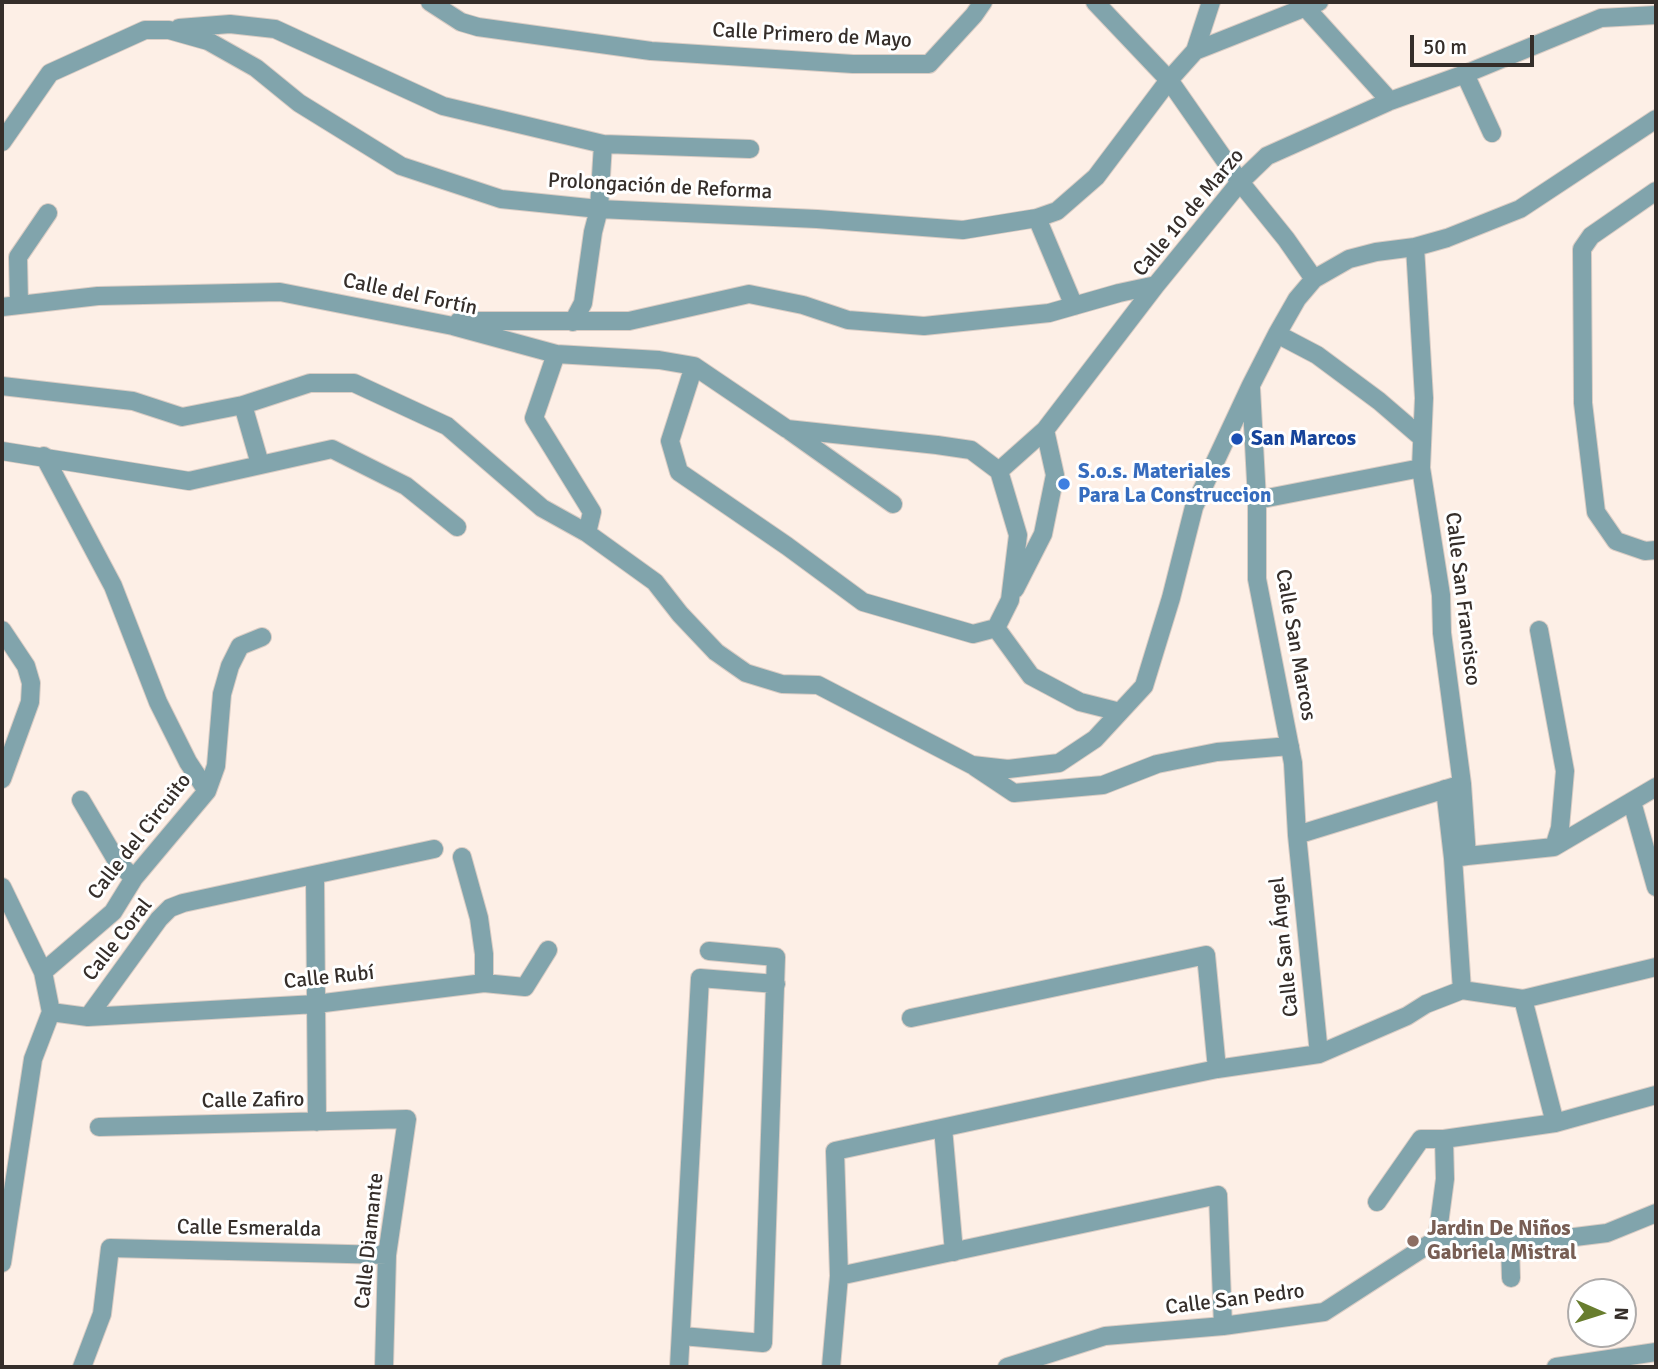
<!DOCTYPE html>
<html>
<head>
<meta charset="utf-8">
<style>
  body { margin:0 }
  #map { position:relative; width:1658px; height:1369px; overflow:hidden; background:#fdefe6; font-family:Signika,sans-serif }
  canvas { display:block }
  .frame { position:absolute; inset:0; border:4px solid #352e2a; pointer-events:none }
  .north { position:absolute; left:1567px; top:1278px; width:70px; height:70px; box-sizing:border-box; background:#fff; border:2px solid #aeabaa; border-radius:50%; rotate:93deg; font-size:19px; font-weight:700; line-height:28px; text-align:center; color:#352e2a }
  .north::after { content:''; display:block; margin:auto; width:24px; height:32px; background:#687d2e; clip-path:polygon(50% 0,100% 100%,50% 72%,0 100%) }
  .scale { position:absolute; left:1410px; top:35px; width:124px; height:32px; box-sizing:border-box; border:4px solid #352e2a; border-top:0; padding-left:9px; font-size:21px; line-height:24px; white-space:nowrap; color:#352e2a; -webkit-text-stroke:5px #fff; paint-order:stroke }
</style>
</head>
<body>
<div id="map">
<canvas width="1658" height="1369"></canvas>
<div class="frame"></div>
<div class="north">N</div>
<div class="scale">50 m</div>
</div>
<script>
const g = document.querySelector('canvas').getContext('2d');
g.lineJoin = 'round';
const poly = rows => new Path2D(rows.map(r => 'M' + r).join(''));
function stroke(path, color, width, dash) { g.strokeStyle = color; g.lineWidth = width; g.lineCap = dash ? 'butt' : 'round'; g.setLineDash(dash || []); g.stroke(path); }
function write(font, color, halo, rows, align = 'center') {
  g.font = font + ' Signika,sans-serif'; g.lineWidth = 6; g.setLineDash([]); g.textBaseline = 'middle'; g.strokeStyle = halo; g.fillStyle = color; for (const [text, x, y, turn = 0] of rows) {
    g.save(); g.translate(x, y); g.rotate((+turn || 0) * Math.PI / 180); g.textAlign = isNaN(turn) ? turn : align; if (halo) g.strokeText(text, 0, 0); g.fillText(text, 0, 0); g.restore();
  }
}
const minor = poly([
  [430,2,461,22,478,27,651,51,853,64,929,64,974,15,983,2],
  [1095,2,1169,80,1240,182,1286,239,1314,279],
  [1306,8,1390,101],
  [179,28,230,24,275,29,443,106,603,144,750,149],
  [1195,51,1211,2],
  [1465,74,1492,133],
  [2,142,50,73,145,30,169,30,208,41,256,68,299,103,401,166,501,199,599,209,817,219,963,230,1037,218,1057,211,1096,177,1169,80,1195,51,1319,2],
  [1656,191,1591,236,1582,249,1583,403,1596,512,1616,541,1645,551,1656,550],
  [1037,218,1074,306],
  [1415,247,1424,398,1421,468,1441,595,1442,633,1462,784,1467,856,1453,858,1462,990],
  [19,304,18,257,48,213],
  [2,307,98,296,280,292,453,326,556,354,659,360,694,366,787,429,937,445,971,450,999,471],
  [459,321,629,321,749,294,803,305,848,320,924,326,1049,313,1119,293,1156,285],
  [573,322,583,303,593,232,599,209,603,144],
  [1277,334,1317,355,1379,401,1422,438],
  [556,354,534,418,592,512,587,533],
  [694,366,670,441,679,472,787,546,863,602,973,634,996,628],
  [2,386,133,401,182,417,243,405,310,383,354,383,447,426,542,508,587,533,655,582,680,614,716,652,746,673,782,684,818,685,972,765,1008,769,1059,763,1095,739,1144,686,1171,598,1194,507,1251,385,1277,334,1297,299,1314,279,1349,259,1376,252,1415,247,1447,238,1520,209,1656,119],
  [1251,388,1257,500,1257,579,1293,763,1297,835,1319,1054],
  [243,405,260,464],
  [790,431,893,504],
  [2,451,189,481,332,449,406,486,457,527],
  [44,456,113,586,158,702,188,762,207,791],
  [1257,500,1421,468],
  [1015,589,1043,534,1055,475,1045,430],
  [996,628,1010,600,1018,535,999,471,1045,430,1156,285,1240,182,1267,156,1390,101,1465,74,1601,18,1656,15],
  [996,628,1031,676,1080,702,1120,712],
  [2,630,26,666,31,683,30,702,2,779],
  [1539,630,1565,771,1560,828,1554,847],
  [975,767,1014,793,1103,785,1157,764,1217,752,1290,746],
  [1445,789,1453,858],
  [81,800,118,863,134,878],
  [1632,802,1656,887],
  [1297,835,1462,784],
  [1467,856,1554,847,1656,787],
  [462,857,479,918,484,954,484,983],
  [315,875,317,1122],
  [2,887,43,972,51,1012],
  [43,972,113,912,134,878,207,791,216,766,222,694,230,666,240,646,262,637],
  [1523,999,1555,1123],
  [51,1012,88,1017,316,1004,484,983,525,987,548,950],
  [88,1017,159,919,170,908,183,903,434,849],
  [911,1018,1206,955,1217,1069],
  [99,1127,407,1119,387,1255,384,1367],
  [943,1128,954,1252],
  [1377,1202,1421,1139,1444,1139,1555,1123,1656,1095],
  [1437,1239,1445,1179,1444,1139],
  [1510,1245,1511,1278],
  [2,1263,33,1059,51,1012],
  [839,1276,1218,1195,1223,1326],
  [682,1336,763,1343,776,957,709,951],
  [82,1367,102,1314,110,1248,387,1255],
  [679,1367,700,978,776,984],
  [831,1367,839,1276,835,1151,1154,1082,1217,1069,1319,1054,1407,1016,1426,1004,1462,990,1523,999,1656,967],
  [1007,1367,1105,1336,1223,1326,1324,1312,1437,1239,1494,1247,1607,1233,1656,1213],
  [1556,1367,1656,1352]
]);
stroke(minor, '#d9ccc4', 20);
stroke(minor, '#81a4ac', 18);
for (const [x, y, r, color] of [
  [1237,439,7,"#1a4fb4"],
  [1064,484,7,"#3f7fe0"],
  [1413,1241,7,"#8d6e63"]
]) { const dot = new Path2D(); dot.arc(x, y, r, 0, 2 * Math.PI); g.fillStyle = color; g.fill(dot); stroke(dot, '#fff', 2.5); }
write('21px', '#352e2a', '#fff', [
  ["Calle Primero de Mayo",812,36,3],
  ["Prolongación de Reforma",660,187,3],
  ["Calle 10 de Marzo",1189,213,-50],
  ["Calle del Fortín",410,295,12],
  ["Calle San Francisco",1462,599,83],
  ["Calle San Marcos",1295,645,80],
  ["Calle del Circuito",140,837,-52],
  ["Calle Coral",118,940,-52],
  ["Calle San Ángel",1285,947,-96],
  ["Calle Rubí",329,978,-6],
  ["Calle Zafiro",253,1101,-1],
  ["Calle Esmeralda",249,1229,1],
  ["Calle Diamante",370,1241,-84],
  ["Calle San Pedro",1235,1300,-7]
]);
write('bold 21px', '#164399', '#fff', [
  ["San Marcos",1251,439]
], 'left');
write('bold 21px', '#366cbe', '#fff', [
  ["S.o.s. Materiales",1078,472],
  ["Para La Construccion",1078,496]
], 'left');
write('bold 21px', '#785e54', '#fff', [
  ["Jardin De Niños",1427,1229],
  ["Gabriela Mistral",1427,1253]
], 'left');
</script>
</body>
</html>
